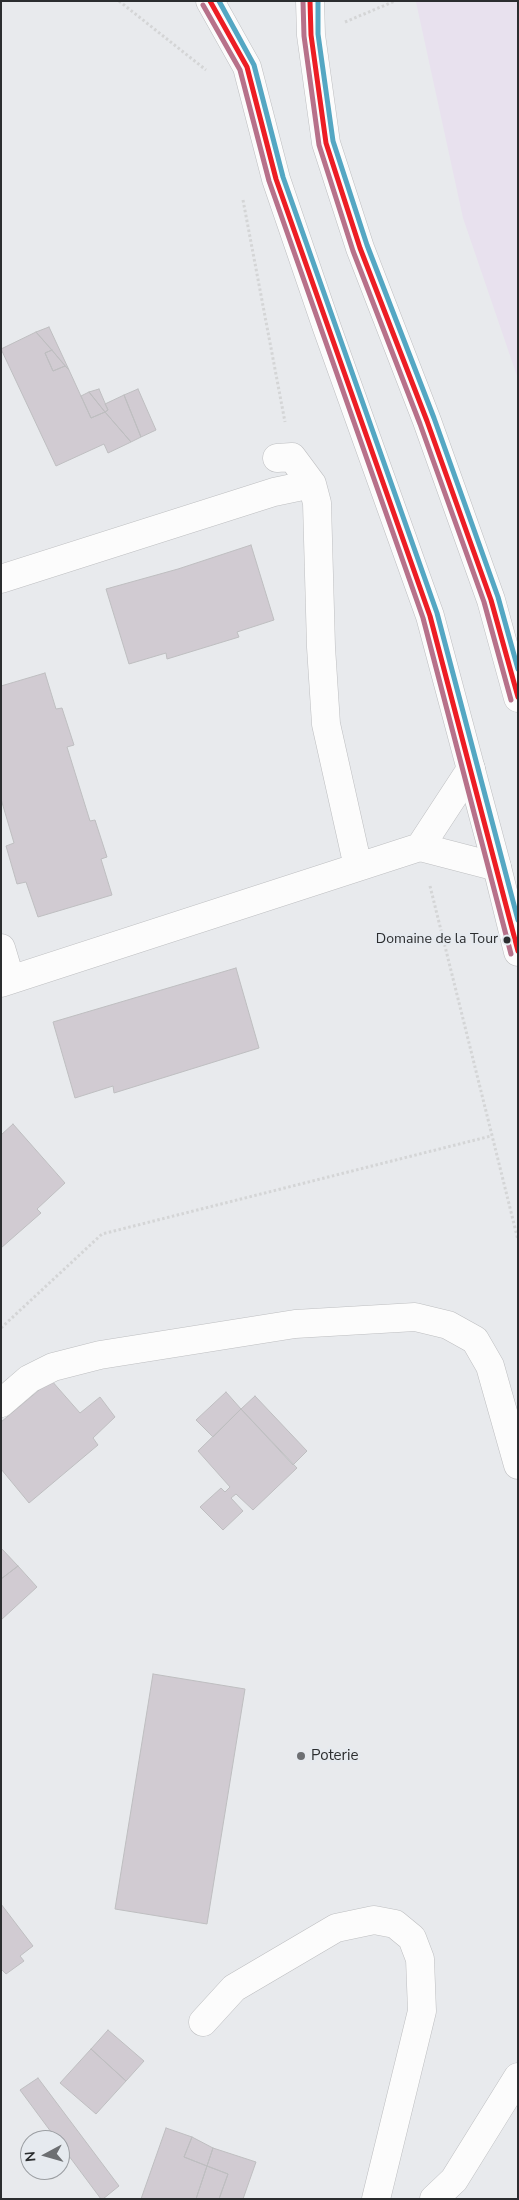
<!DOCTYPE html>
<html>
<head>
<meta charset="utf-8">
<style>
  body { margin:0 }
  #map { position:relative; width:519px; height:2200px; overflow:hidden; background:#e8eaed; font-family:"Nunito Sans",sans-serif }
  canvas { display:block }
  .frame { position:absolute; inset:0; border:2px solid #2b2d2f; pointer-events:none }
  .north { position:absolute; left:20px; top:2130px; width:50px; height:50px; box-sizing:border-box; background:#e6eaef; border:1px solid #9b9ea2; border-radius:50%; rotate:264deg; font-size:14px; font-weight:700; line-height:20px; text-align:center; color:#2b2d2f }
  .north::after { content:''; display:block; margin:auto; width:18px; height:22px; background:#6d6f72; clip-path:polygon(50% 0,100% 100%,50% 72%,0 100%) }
</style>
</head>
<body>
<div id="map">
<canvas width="519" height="2200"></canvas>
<div class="frame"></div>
<div class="north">N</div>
</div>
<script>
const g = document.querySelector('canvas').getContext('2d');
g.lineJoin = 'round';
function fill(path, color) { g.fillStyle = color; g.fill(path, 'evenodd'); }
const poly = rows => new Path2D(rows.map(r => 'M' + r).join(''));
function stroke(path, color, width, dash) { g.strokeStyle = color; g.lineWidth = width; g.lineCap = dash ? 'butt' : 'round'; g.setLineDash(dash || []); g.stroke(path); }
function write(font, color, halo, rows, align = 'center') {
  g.font = font + ' "Nunito Sans",sans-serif'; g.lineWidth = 5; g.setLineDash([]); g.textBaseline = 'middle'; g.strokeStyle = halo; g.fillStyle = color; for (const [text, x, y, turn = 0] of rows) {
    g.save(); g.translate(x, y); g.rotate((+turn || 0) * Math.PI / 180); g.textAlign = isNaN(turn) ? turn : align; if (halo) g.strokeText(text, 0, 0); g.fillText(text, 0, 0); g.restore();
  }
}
fill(poly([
  [518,1,518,379,463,218,416,2]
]), '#e8e1ee');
const building = poly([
  [49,327,69,370,36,332,49,327],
  [36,332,52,350,45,353,53,371,65,366,69,370,91,418,105,412,131,442,108,453,104,444,56,466,1,349,36,332],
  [52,350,65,366,53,371,45,353,52,350],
  [99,389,108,410,105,412,89,392,99,389],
  [138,389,156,430,141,437,124,395,138,389],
  [89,392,105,412,91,418,81,396,89,392],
  [124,395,141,437,131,442,105,412,108,410,105,404,124,395],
  [251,545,274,620,237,632,239,637,167,659,166,653,129,664,106,589,178,569,251,545],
  [45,673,56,709,62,708,74,745,67,747,90,821,95,820,107,857,101,859,112,895,38,917,26,882,17,884,6,846,14,843,1,799,1,686,45,673],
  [236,968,259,1048,114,1093,113,1086,75,1098,53,1022,236,968],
  [13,1124,65,1183,37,1209,41,1213,1,1248,1,1135,13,1124],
  [51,1380,80,1413,100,1397,115,1417,93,1438,98,1445,29,1503,1,1469,1,1422,51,1380],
  [226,1392,241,1409,213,1437,196,1420,226,1392],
  [255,1396,307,1451,293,1465,241,1409,255,1396],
  [241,1409,297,1468,253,1510,236,1494,231,1498,243,1511,223,1530,200,1507,221,1488,225,1492,230,1487,198,1451,241,1409],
  [1,1548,18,1566,1,1579,1,1548],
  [18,1566,37,1587,1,1620,1,1579,18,1566],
  [153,1674,245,1689,207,1924,115,1909,153,1674],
  [1,1904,33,1946,20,1956,24,1961,6,1974,1,1969,1,1904],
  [108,2030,144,2061,126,2081,91,2049,108,2030],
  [91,2049,126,2081,96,2114,60,2083,91,2049],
  [38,2078,119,2186,103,2199,101,2199,60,2144,60,2140,57,2140,20,2090,38,2078],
  [166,2128,192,2137,184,2157,207,2166,196,2199,141,2199,166,2128],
  [192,2137,213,2148,207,2166,184,2157,192,2137],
  [213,2148,256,2162,243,2199,219,2199,228,2174,207,2166,213,2148],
  [207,2166,228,2174,219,2199,196,2199,207,2166]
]);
fill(building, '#d1cbd2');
stroke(building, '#bebec0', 1);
const minor = poly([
  [277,458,292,457,312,484,317,503,321,647,326,724,358,867],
  [1,579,274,492,312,484],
  [420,847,471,769],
  [1,948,10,978],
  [1,983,420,847,497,867],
  [1,1403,29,1379,53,1367,100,1355,295,1324,415,1317,448,1325,475,1340,490,1366,518,1465],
  [203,2022,234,1988,336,1928,374,1920,395,1924,412,1938,420,1959,422,2011,376,2199],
  [434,2199,454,2180,518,2077]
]);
const major = poly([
  [210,1,247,67,276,179,327,328,430,616,497,867,518,952],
  [310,1,311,35,326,143,360,248,427,421,491,600,518,698]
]);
stroke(minor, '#bdbec0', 29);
stroke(major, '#bdbec0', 29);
stroke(poly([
  [119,1,206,70],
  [345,22,395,1],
  [243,200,285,422],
  [430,886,518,1240],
  [1,1328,102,1234,491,1136]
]), '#d4d5d6', 3, [2.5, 2.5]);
stroke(minor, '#fcfcfc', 28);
stroke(major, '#fcfcfc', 28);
stroke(poly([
  [210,1,247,67,276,179,430,616,518,951],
  [310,1,311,35,326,143,360,248,427,421,491,600,518,697]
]), '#ed1d24', 5);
stroke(poly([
  [303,1,304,36,319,145,353,251,420,424,484,602,511,700],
  [203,5,240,70,269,181,423,618,511,954]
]), '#b7718a', 5);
stroke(poly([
  [219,1,254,65,283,177,437,613,518,920],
  [318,1,318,34,333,141,367,245,434,418,498,597,518,669]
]), '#54a7c3', 5);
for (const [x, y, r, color] of [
  [507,940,4.5,"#2b2d2f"],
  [301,1756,5,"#6d6f72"]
]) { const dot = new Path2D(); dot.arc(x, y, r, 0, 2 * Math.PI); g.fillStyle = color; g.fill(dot); stroke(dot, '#e6eaef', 2); }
write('14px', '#2b2d2f', '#e6eaef', [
  ["Domaine de la Tour",498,940]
], 'right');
write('15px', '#2b2d2f', '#e6eaef', [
  ["Poterie",311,1756]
], 'left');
</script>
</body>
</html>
